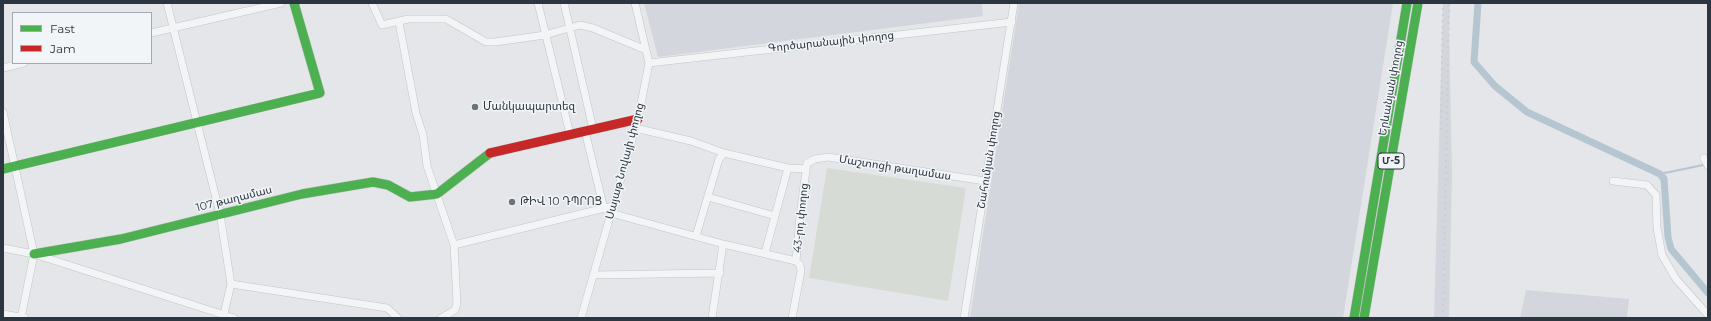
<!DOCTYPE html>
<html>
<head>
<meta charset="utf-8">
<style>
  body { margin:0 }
  #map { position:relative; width:1711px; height:321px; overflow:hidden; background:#e4e6e9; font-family:Montserrat,sans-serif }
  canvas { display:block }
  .frame { position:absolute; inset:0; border:4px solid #2c3641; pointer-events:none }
  .legend { position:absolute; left:12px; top:12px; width:140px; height:52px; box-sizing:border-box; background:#f2f5f7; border:1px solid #a3a9ae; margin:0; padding:5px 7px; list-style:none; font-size:12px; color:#2c3641 }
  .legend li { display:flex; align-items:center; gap:8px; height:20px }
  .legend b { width:20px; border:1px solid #a3a9ae }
</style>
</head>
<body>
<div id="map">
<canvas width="1711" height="321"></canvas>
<div class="frame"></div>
<ul class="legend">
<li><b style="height:5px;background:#4caf50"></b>Fast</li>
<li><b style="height:5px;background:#c62828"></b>Jam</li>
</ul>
</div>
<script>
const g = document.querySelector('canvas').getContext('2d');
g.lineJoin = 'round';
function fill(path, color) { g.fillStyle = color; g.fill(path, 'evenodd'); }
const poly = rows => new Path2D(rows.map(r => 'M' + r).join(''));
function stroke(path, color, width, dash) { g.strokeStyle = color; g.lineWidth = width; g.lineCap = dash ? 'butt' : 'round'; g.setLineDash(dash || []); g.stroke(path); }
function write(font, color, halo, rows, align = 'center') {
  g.font = font + ' Montserrat,"Noto Sans Armenian",sans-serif'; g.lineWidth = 3; g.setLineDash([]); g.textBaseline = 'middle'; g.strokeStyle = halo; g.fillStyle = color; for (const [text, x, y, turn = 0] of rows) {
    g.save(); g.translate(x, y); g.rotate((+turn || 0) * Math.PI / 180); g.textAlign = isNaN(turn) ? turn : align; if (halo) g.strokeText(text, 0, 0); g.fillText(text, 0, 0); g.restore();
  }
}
fill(poly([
  [644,3,982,3,983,16,658,57],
  [1019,3,1393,3,1343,318,970,318],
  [1443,3,1450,3,1449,30,1452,173,1449,318,1434,318],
  [1526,290,1629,299,1627,318,1520,318]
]), '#d3d6dc');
fill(poly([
  [827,168,966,188,948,301,809,278]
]), '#d6dcd5');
stroke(poly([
  [1660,174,1703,165]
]), '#b5c6d1', 2);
stroke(poly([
  [1478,3,1474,62,1495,86,1527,112,1660,174,1664,179,1668,237,1671,249,1708,293]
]), '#b5c6d1', 7);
const street = poly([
  [167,3,220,214,231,284,223,318],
  [372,3,382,25,408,19,446,19,486,42,495,42,545,35,580,25,593,28,646,50],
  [538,3,570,134],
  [564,3,593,129],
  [399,22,416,113,423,135,427,166,454,245,613,206],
  [151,33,281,3],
  [649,63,1012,22],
  [3,68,24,63],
  [3,112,34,254,21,318],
  [635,128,691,141,724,153],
  [585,131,604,209],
  [1704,158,1708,166],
  [1613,181,1647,185,1656,195,1657,228,1662,255,1676,279,1708,315],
  [708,197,775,216],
  [611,213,723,244,796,261],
  [696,236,719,159,724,153,788,168,806,169],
  [3,248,34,254,234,318],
  [765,253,788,168],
  [594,275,720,273],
  [231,284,387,308,398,318],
  [3,314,25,318],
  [441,318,455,310,457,303,454,245],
  [581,318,638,119,649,63,635,3],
  [712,318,723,244],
  [792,318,801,271,800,265,796,261,800,216,807,163,815,159,828,157,985,181],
  [964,318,1014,3]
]);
const fast = poly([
  [3,169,320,93,294,3],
  [34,254,121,239,302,194,373,182,388,185,410,197,437,194,490,153],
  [1354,318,1407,3],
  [1364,318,1418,3]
]);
const jam = poly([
  [490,153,638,119]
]);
stroke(street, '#c2c4c7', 8);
stroke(fast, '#c2c4c7', 10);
stroke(jam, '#c2c4c7', 10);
stroke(street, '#f3f4f5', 7);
stroke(fast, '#4caf50', 9);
stroke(jam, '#c62828', 9);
stroke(poly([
  [1441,130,1443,3],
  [1443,318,1449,3]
]), '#ccced0', 2, [2, 4]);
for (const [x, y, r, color] of [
  [475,107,4,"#6c747c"],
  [512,202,4,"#6c747c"]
]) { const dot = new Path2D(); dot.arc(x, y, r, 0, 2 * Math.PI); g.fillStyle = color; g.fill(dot); stroke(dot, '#f2f5f7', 1.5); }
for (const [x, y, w] of [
  [1391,161,26]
]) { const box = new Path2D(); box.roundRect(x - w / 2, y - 8, w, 16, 3); g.fillStyle = '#f2f5f7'; g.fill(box); stroke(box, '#2c3641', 1); }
write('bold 10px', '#2c3641', null, [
  ["Մ-5",1391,161]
]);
write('11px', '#2c3641', '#f2f5f7', [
  ["Գործարանային փողոց",831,42,-6],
  ["Երևանյան փողոց",1391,88,-80],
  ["Շահումյան փողոց",989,160,-81],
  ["Սայաթ Նովայի փողոց",625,161,-75],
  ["Մաշտոցի թաղամաս",895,168,9],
  ["107 թաղամաս",234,199,-14],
  ["43-րդ փողոց",801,218,-84]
]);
write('11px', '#2c3641', '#f2f5f7', [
  ["Մանկապարտեզ",483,107],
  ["ԹԻՎ 10 ԴՊՐՈՑ",520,202]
], 'left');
</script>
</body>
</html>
